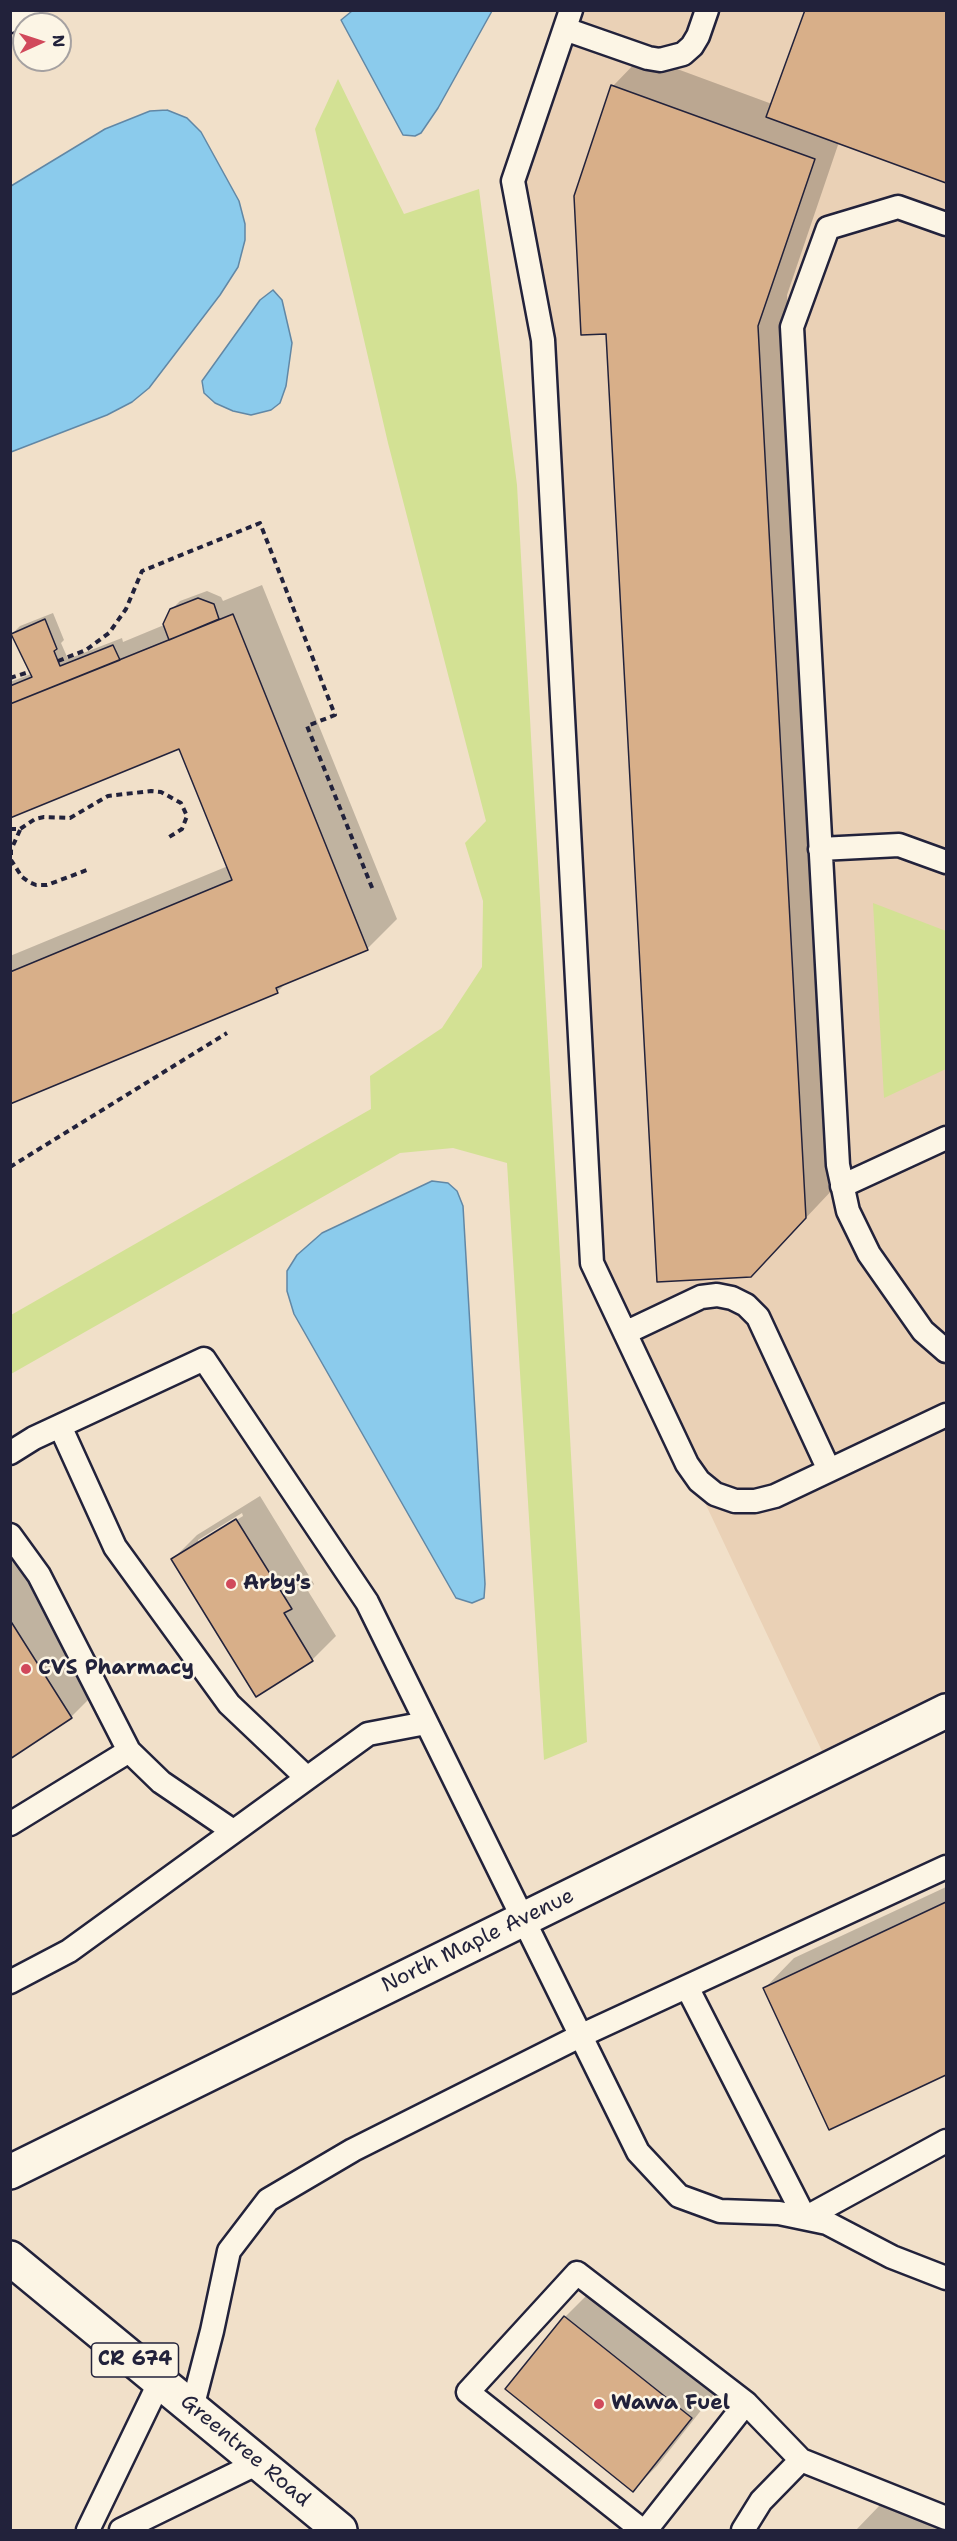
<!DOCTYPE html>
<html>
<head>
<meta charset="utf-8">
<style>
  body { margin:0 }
  #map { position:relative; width:957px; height:2541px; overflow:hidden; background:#f1e0c9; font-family:"Shantell Sans",sans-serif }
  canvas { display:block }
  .frame { position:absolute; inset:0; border:12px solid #22223b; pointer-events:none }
  .north { position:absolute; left:12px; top:12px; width:60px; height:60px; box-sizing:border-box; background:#fcf5e5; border:2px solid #a5a1a1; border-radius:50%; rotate:87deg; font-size:16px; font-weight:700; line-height:24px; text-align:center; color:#22223b }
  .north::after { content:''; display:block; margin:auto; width:21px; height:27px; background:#d1495b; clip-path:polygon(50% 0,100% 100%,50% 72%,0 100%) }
</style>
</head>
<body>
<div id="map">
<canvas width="957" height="2541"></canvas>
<div class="frame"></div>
<div class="north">N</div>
</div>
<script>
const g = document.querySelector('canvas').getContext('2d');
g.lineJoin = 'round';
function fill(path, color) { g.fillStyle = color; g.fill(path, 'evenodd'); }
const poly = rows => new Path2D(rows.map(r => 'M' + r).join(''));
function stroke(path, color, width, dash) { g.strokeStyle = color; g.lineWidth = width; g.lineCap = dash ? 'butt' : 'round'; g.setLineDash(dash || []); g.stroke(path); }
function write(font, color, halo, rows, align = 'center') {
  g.font = font + ' "Shantell Sans",sans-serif'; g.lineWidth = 5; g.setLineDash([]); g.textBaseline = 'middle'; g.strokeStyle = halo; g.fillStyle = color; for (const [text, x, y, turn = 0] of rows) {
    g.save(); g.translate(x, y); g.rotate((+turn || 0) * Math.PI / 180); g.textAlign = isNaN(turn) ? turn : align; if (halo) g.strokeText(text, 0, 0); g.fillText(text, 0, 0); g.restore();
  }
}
fill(poly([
  [571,11,946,11,946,1711,830,1768,592,1263,543,340,513,181]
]), '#ead1b6');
fill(poly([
  [338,79,404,214,479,189,517,485,587,1742,544,1760,507,1163,453,1148,400,1153,11,1374,11,1315,371,1109,370,1076,442,1028,482,967,483,901,465,843,486,821,388,443,315,129],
  [873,903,946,931,946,1069,884,1098]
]), '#d3e194');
const water = poly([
  [352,11,352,10,492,11,438,108,421,133,415,136,403,135,341,20,352,11],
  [167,110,187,118,201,132,239,201,245,224,245,240,238,267,220,295,149,388,132,402,107,415,11,452,11,186,105,129,150,111,167,110],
  [273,290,282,300,292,343,286,386,280,403,271,410,251,415,233,411,215,403,204,393,202,381,260,300,273,290],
  [432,1181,448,1183,457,1191,463,1206,485,1584,484,1598,472,1603,456,1598,294,1314,287,1291,287,1271,297,1255,322,1233,432,1181]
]);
fill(water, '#8bcbec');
stroke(water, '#6187a5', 1.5);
fill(poly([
  [806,10,946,10,946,181,839,142,787,295,835,1187,751,1276,613,86,642,56,772,104],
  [262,585,397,919,367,949,287,982,278,991,10,1102,10,956,228,866,180,747,10,817,10,682,31,674,12,634,20,626,53,613,64,640,61,643,68,659,122,638,123,642,164,625,171,610,180,601,207,591,221,597,223,601],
  [260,1496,314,1584,308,1591,336,1636,312,1660,173,1559,197,1535],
  [242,1513,243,1516,198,1544,198,1540],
  [10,1543,101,1687,71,1717,10,1757],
  [946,1887,946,2073,830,2128,765,1988,794,1958],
  [589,2293,714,2394,657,2466,633,2490,507,2389,565,2317],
  [881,2504,946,2529,946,2530,856,2530]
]), '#0003');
const building = poly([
  [805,10,946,10,946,183,766,117,805,10],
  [611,85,815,159,758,326,806,1218,751,1277,657,1282,606,334,581,335,574,196,611,85],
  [198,598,214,604,219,619,169,640,163,624,170,609,198,598],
  [233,614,368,950,276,988,278,993,10,1104,10,972,232,880,179,749,10,818,10,704,233,614],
  [45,619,57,649,54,651,60,666,113,645,120,660,10,704,10,686,32,677,11,634,45,619],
  [236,1519,292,1609,284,1613,313,1661,256,1697,171,1559,236,1519],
  [10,1620,72,1718,10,1759,10,1620],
  [946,1902,946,2075,829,2130,763,1988,946,1902],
  [564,2316,692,2418,633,2492,505,2389,564,2316]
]);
fill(building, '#d8af89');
stroke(building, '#22223b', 1.5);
const service = poly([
  [571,10,513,181,543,340,592,1263,687,1464,699,1481,715,1494,735,1501,755,1501,775,1496,946,1415],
  [10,21,29,10],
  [565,29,648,58,660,60,683,54,692,46,698,36,707,10],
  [946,224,898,207,828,228,792,327,838,1165,848,1211,869,1254,923,1331,946,1351],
  [820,849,899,845,946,862],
  [842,1186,946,1138],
  [625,1333,701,1297,717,1295,732,1298,746,1305,758,1317,829,1470],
  [60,1426,115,1547,229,1704,307,1778],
  [10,1453,34,1438,204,1359,367,1602,638,2152,679,2196,720,2211,779,2213,827,2223,892,2257,946,2278],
  [10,1535,39,1575,129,1751,161,1782,233,1831],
  [10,1824,129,1751],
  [10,1982,69,1951,368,1734,426,1723],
  [687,1987,805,2218,946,2141],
  [746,2403,801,2460],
  [192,2408,212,2331,229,2251,268,2200,353,2150,580,2036,946,1867],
  [88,2530,160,2381],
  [121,2530,258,2463],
  [642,2530,468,2392,577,2273,746,2403,646,2530],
  [743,2530,761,2501,801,2460,946,2518]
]);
const secondary = poly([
  [10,2172,946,1711]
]);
const primary = poly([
  [10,2258,340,2530]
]);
stroke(service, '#22223b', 27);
stroke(secondary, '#22223b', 38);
stroke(primary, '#22223b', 38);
stroke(poly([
  [58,661,86,650,109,633,126,609,142,571,260,523,335,715,307,726,373,890],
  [10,678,29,672],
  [10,829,20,829,35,819,44,817,70,818,108,796,151,791,161,792,181,803,187,816,182,829,166,839],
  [20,830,11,850,11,860,22,877,29,882,36,885,47,885,87,870],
  [10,1167,227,1033]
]), '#22223b', 4, [6, 4.5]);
stroke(service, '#fcf5e5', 22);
stroke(secondary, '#fcf5e5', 33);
stroke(primary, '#fcf5e5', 33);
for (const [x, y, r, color] of [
  [231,1584,6,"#d1495b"],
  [26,1669,6,"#d1495b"],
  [599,2404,6,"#d1495b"]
]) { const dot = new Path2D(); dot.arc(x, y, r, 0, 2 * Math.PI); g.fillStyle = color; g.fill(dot); stroke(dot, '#fcf5e5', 2); }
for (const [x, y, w] of [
  [135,2360,87]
]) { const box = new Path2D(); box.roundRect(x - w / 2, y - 17, w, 34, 4.5); g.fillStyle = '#fcf5e5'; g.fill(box); stroke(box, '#22223b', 1.5); }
write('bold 20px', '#22223b', null, [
  ["CR 674",135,2360]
]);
write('bold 21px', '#22223b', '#fcf5e5', [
  ["Arby's",243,1584],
  ["CVS Pharmacy",38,1669],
  ["Wawa Fuel",611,2404]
], 'left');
write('21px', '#22223b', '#fcf5e5', [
  ["North Maple Avenue",478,1941,-26],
  ["Greentree Road",245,2451,40]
]);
</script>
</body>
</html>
